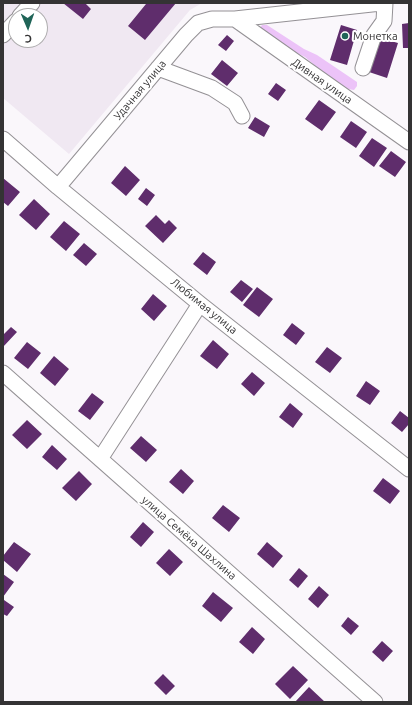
<!DOCTYPE html>
<html>
<head>
<meta charset="utf-8">
<style>
  body { margin:0 }
  #map { position:relative; width:412px; height:705px; overflow:hidden; background:#faf7fb; font-family:Ubuntu,sans-serif }
  canvas { display:block }
  .frame { position:absolute; inset:0; border:4px solid #343334; pointer-events:none }
  .north { position:absolute; left:8px; top:8px; width:40px; height:40px; box-sizing:border-box; background:#fff; border:1px solid #aeadae; border-radius:50%; rotate:178deg; font-size:11px; font-weight:700; line-height:16px; text-align:center; color:#343334 }
  .north::after { content:''; display:block; margin:auto; width:14px; height:18px; background:#1f6457; clip-path:polygon(50% 0,100% 100%,50% 72%,0 100%) }
</style>
</head>
<body>
<div id="map">
<canvas width="412" height="705"></canvas>
<div class="frame"></div>
<div class="north">С</div>
</div>
<script>
const g = document.querySelector('canvas').getContext('2d');
g.lineJoin = 'round';
function fill(path, color) { g.fillStyle = color; g.fill(path, 'evenodd'); }
const poly = rows => new Path2D(rows.map(r => 'M' + r).join(''));
function stroke(path, color, width, dash) { g.strokeStyle = color; g.lineWidth = width; g.lineCap = dash ? 'butt' : 'round'; g.setLineDash(dash || []); g.stroke(path); }
function write(font, color, halo, rows, align = 'center') {
  g.font = font + ' Ubuntu,sans-serif'; g.lineWidth = 4; g.setLineDash([]); g.textBaseline = 'middle'; g.strokeStyle = halo; g.fillStyle = color; for (const [text, x, y, turn = 0] of rows) {
    g.save(); g.translate(x, y); g.rotate((+turn || 0) * Math.PI / 180); g.textAlign = isNaN(turn) ? turn : align; if (halo) g.strokeText(text, 0, 0); g.fillText(text, 0, 0); g.restore();
  }
}
fill(poly([
  [3,3,202,3,190,10,69,154,3,98],
  [16,16,40,16,40,40,16,40]
]), '#f0e8f2');
fill(poly([
  [262,25,267,25,304,49,317,55,357,82,357,86,354,90,348,89,325,74,305,57,285,47,260,28]
]), '#ecc3f8');
fill(poly([
  [63,3,85,3,91,9,83,19],
  [145,3,176,3,145,40,128,26,146,4],
  [409,23,409,48,403,48,402,24],
  [341,25,357,30,347,65,330,60],
  [227,35,234,41,226,51,218,45],
  [380,38,398,43,387,78,369,72],
  [222,60,238,73,227,86,211,74],
  [276,83,286,90,278,101,268,94],
  [319,100,336,112,322,131,305,119],
  [255,117,270,126,264,137,248,128],
  [351,121,367,132,356,148,340,137],
  [372,138,387,148,374,167,359,156],
  [391,151,406,162,395,177,379,166],
  [125,166,140,180,126,196,111,183],
  [3,178,20,192,8,206,3,202],
  [146,188,155,195,147,206,138,199],
  [34,199,50,214,36,230,19,215],
  [156,215,165,224,169,220,177,228,163,243,145,226],
  [64,221,80,234,66,251,50,237],
  [84,243,97,254,86,266,73,255],
  [203,252,216,262,207,275,193,264],
  [241,280,253,289,242,302,230,292],
  [257,287,273,299,259,317,243,305],
  [153,294,167,306,154,321,141,309],
  [292,323,305,333,296,345,283,335],
  [11,327,17,332,3,347,3,335],
  [213,340,229,354,217,369,200,356],
  [27,342,41,353,28,369,14,358],
  [327,347,342,358,330,373,315,362],
  [54,356,69,369,55,386,40,373],
  [252,372,265,383,254,396,241,384],
  [366,381,380,391,370,405,356,396],
  [92,393,104,402,90,420,78,411],
  [290,403,303,414,293,428,279,417],
  [400,411,409,418,409,424,402,432,391,423],
  [27,420,42,434,27,449,12,435],
  [141,436,157,450,146,462,130,448],
  [52,445,67,459,57,470,42,457],
  [181,469,194,481,183,494,169,482],
  [79,471,92,484,76,501,62,488],
  [383,478,400,491,390,504,373,491],
  [223,505,240,518,229,532,212,518],
  [143,522,154,532,141,547,130,537],
  [14,542,31,554,17,572,3,560,3,556],
  [267,542,283,556,273,568,257,554],
  [169,549,183,562,170,576,156,563],
  [299,568,308,576,298,588,289,580],
  [3,574,14,582,3,597],
  [319,586,329,595,318,608,308,599],
  [213,592,233,608,221,622,202,606],
  [4,600,14,607,7,616,3,614,3,601],
  [348,617,359,626,351,635,341,626],
  [252,627,265,639,253,654,239,642],
  [382,641,393,651,383,662,372,652],
  [293,666,308,680,290,699,275,684],
  [163,674,175,686,166,695,154,683],
  [309,687,325,702,295,702]
]), '#5f2d6c');
const minor = poly([
  [20,16,32,3],
  [235,19,409,142],
  [3,35,16,21],
  [158,68,212,88,235,103,242,116],
  [363,68,374,35,384,21,385,3],
  [3,139,58,187,200,304,409,469],
  [58,187,186,35,198,23,212,19,235,19,381,3],
  [3,373,375,702],
  [100,459,200,304]
]);
stroke(minor, '#949195', 17);
stroke(minor, '#fff', 15);
for (const [x, y, r, color] of [
  [345,36,4,"#1f6457"]
]) { const dot = new Path2D(); dot.arc(x, y, r, 0, 2 * Math.PI); g.fillStyle = color; g.fill(dot); stroke(dot, '#fff', 1.5); }
write('11px', '#343334', '#fff', [
  ["Монетка",353,36]
], 'left');
write('11px', '#343334', '#fff', [
  ["Дивная улица",322,81,35],
  ["Удачная улица",140,90,-50],
  ["Любимая улица",204,306,39],
  ["улица Семёна Шахлина",189,538,41]
]);
</script>
</body>
</html>
